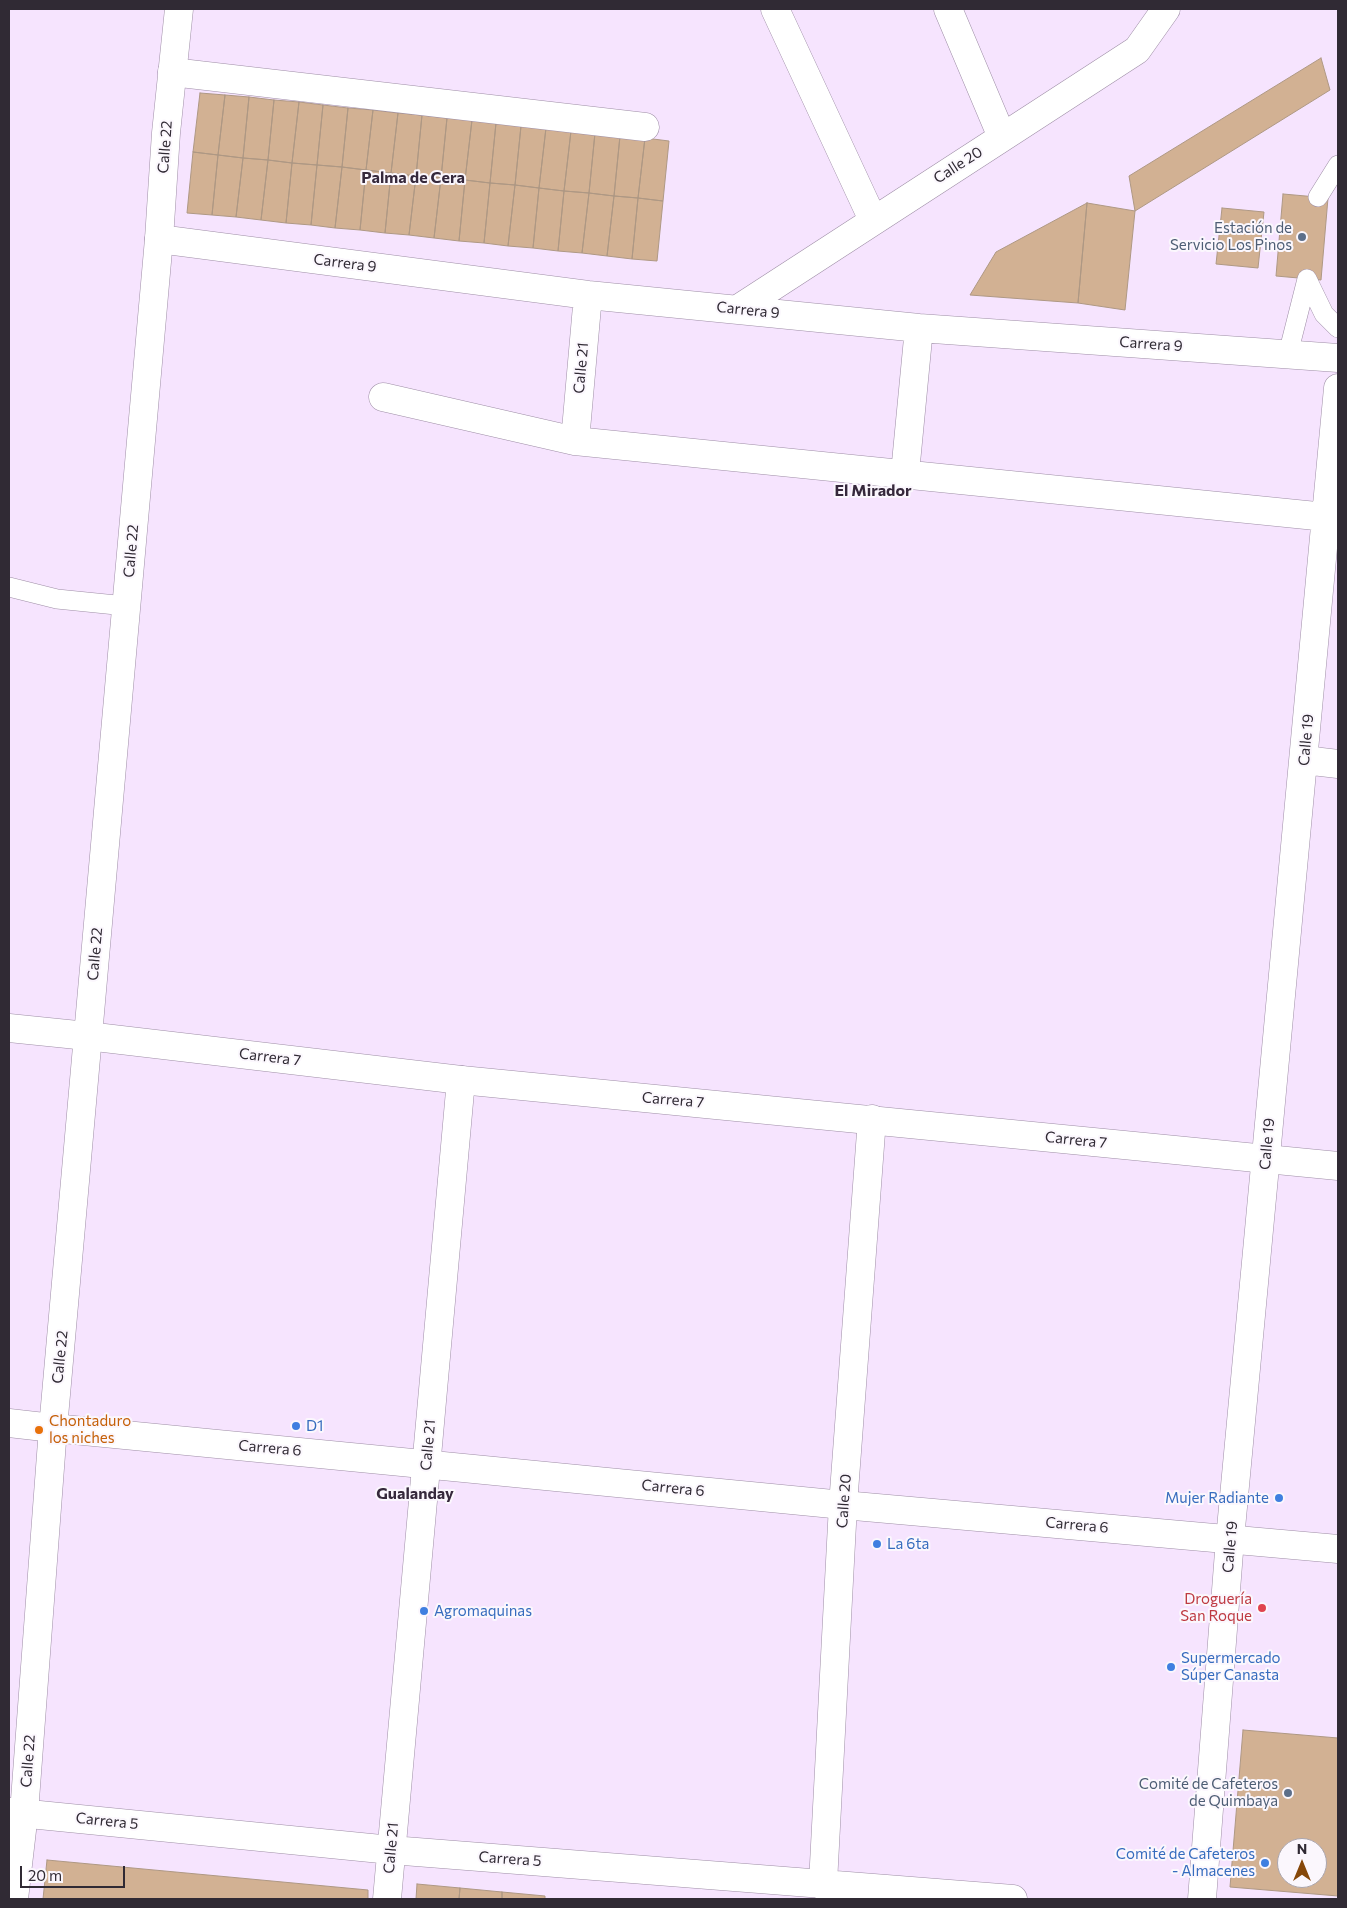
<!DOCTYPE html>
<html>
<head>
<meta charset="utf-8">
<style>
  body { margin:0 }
  #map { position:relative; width:1347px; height:1908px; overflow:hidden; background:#f6e4fe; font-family:Commissioner,sans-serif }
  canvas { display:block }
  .frame { position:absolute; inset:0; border:10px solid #302a34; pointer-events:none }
  .north { position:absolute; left:1277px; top:1838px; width:50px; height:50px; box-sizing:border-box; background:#fbf7fd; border:1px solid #aaa5ad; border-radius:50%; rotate:0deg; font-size:14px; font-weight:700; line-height:20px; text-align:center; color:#302a34 }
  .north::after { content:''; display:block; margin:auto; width:18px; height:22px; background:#86480a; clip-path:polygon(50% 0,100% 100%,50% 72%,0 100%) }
  .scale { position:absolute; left:20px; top:1866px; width:105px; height:22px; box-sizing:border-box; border:2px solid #302a34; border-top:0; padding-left:6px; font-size:15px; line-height:18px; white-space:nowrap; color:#302a34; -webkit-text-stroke:4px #fbf7fd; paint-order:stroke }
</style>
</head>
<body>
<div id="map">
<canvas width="1347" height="1908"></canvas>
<div class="frame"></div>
<div class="north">N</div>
<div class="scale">20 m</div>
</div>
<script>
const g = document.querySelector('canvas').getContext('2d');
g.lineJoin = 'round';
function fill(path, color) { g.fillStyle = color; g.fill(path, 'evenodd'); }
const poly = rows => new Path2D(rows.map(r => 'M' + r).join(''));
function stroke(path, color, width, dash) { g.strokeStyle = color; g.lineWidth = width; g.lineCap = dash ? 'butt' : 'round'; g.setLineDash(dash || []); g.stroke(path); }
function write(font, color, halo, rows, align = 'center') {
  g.font = font + ' Commissioner,sans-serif'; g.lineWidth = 4; g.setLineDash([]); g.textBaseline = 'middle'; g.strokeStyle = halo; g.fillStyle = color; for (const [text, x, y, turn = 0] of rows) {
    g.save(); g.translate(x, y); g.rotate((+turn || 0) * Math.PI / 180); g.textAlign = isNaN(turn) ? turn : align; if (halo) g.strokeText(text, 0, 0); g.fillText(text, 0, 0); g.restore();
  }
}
const building = poly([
  [1321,58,1330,90,1135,211,1129,176,1321,58],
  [200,93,225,95,218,155,193,152,200,93],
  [225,95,249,97,243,158,218,155,225,95],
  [249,97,274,100,268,160,243,158,249,97],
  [274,100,299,102,292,163,268,160,274,100],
  [299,102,323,105,317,165,292,163,299,102],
  [323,105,348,108,342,167,317,165,323,105],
  [348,108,373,110,366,170,342,167,348,108],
  [373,110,398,113,391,173,366,170,373,110],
  [398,113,422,115,416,176,391,173,398,113],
  [422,115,447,118,441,178,416,176,422,115],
  [447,118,472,120,465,180,441,178,447,118],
  [472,120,496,123,490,183,465,180,472,120],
  [496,123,521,126,515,185,490,183,496,123],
  [521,126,546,128,539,188,515,185,521,126],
  [546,128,571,131,564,191,539,188,546,128],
  [571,131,595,133,589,193,564,191,571,131],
  [595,133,620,136,614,196,589,193,595,133],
  [620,136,645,138,638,198,614,196,620,136],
  [645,138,669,141,663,201,638,198,645,138],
  [193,152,218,155,212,215,187,213,193,152],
  [218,155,243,158,236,217,212,215,218,155],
  [243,158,268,160,261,220,236,217,243,158],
  [268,160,292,163,286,223,261,220,268,160],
  [292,163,317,165,311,225,286,223,292,163],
  [317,165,342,167,335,228,311,225,317,165],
  [342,167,366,170,360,230,335,228,342,167],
  [366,170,391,173,385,233,360,230,366,170],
  [391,173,416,176,409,235,385,233,391,173],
  [416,176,441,178,434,238,409,235,416,176],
  [441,178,465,180,459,241,434,238,441,178],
  [465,180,490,183,484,243,459,241,465,180],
  [490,183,515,185,508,246,484,243,490,183],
  [515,185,539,188,533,248,508,246,515,185],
  [539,188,564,191,558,251,533,248,539,188],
  [564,191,589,193,582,253,558,251,564,191],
  [589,193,614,196,607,256,582,253,589,193],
  [1283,194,1328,198,1321,280,1276,276,1283,194],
  [614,196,638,198,632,259,607,256,614,196],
  [638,198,663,201,657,261,632,259,638,198],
  [1087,203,1078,303,970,295,996,252,1087,203],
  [1087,203,1135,211,1125,310,1078,303,1087,203],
  [1222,208,1264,212,1258,268,1216,264,1222,208],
  [1243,1730,1338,1738,1338,1896,1230,1887,1243,1730],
  [1287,1848,1317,1848,1317,1878,1287,1878,1287,1848],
  [47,1860,368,1890,368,1899,43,1899,47,1860],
  [417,1884,460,1888,459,1899,416,1899,417,1884],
  [460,1888,502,1892,502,1899,459,1899,460,1888],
  [502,1892,545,1896,545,1899,502,1899,502,1892]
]);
fill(building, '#d2b193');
stroke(building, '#ae9884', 1);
const service = poly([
  [1318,197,1338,165],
  [1307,279,1324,314,1338,328],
  [1288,354,1307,279],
  [9,587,57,599,126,606]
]);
const minor = poly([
  [775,9,873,220],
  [948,9,1002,137],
  [172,72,645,127],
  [159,239,588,295,919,328,1338,358],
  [738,309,1137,50,1166,9],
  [383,397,575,441,1326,517],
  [575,441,588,295],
  [905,473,919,328],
  [1304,760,1338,764],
  [9,1423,53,1428],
  [9,1812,391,1850,1013,1899],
  [832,1898,823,1883,843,1505,872,1119],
  [387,1899,461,1080],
  [1202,1899,1230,1539,1338,388]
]);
const tertiary = poly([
  [9,1028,87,1036]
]);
const secondary = poly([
  [87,1036,461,1080,1338,1166],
  [53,1428,843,1505,1338,1549]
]);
const primary = poly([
  [14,1899,24,1813,53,1428,159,239,166,133,179,9]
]);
stroke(service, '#9e8ea6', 20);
stroke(minor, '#9e8ea6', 29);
stroke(tertiary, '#9e8ea6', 29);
stroke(secondary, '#9e8ea6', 29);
stroke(primary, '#9e8ea6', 29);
stroke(service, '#fff', 19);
stroke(minor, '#fff', 28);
stroke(tertiary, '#fff', 28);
stroke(secondary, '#fff', 28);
stroke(primary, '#fff', 28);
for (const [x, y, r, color] of [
  [1302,237,5,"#5c6f8a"],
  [296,1426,5,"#3f7fe0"],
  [39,1430,5,"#e8710a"],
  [1279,1498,5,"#3f7fe0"],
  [877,1544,5,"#3f7fe0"],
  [1262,1608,5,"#e0444e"],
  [424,1611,5,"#3f7fe0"],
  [1171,1667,5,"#3f7fe0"],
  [1288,1793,5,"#5c6f8a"],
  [1265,1863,5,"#3f7fe0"]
]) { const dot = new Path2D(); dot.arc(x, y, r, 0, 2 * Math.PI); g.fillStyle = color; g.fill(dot); stroke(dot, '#fbf7fd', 2); }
write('15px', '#302a34', '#fbf7fd', [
  ["Calle 22",165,147,-86],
  ["Calle 20",958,165,-33],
  ["Carrera 9",345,263,7],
  ["Carrera 9",748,310,6],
  ["Carrera 9",1151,344,4],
  ["Calle 21",581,368,-85],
  ["Calle 22",131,551,-85],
  ["Calle 19",1306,740,-85],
  ["Calle 22",95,954,-85],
  ["Carrera 7",270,1057,7],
  ["Carrera 7",673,1100,5],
  ["Carrera 7",1076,1140,6],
  ["Calle 19",1267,1144,-85],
  ["Calle 22",60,1357,-84],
  ["Calle 21",428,1445,-85],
  ["Carrera 6",270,1448,5],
  ["Carrera 6",673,1488,6],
  ["Calle 20",844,1501,-86],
  ["Carrera 6",1077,1525,5],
  ["Calle 19",1230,1547,-85],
  ["Calle 22",28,1761,-86],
  ["Carrera 5",107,1821,6],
  ["Calle 21",391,1848,-85],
  ["Carrera 5",510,1859,4]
]);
write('15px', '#4e5e75', '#fbf7fd', [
  ["Estación de",1292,228],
  ["Servicio Los Pinos",1292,245],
  ["Comité de Cafeteros",1278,1784],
  ["de Quimbaya",1278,1801]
], 'right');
write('15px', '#c56008', '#fbf7fd', [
  ["Chontaduro",49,1421],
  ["los niches",49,1438]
], 'left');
write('15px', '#366cbe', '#fbf7fd', [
  ["D1",306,1426],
  ["Mujer Radiante",1269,1498,"right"],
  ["La 6ta",887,1544],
  ["Agromaquinas",434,1611],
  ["Supermercado",1181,1658],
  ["Súper Canasta",1181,1675],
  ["Comité de Cafeteros",1255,1854,"right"],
  ["- Almacenes",1255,1871,"right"]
], 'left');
write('15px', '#be3a42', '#fbf7fd', [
  ["Droguería",1252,1599],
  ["San Roque",1252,1616]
], 'right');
write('bold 16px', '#36293c', '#fbf7fd', [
  ["Palma de Cera",413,178],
  ["El Mirador",873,491],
  ["Gualanday",415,1494]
]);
</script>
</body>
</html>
